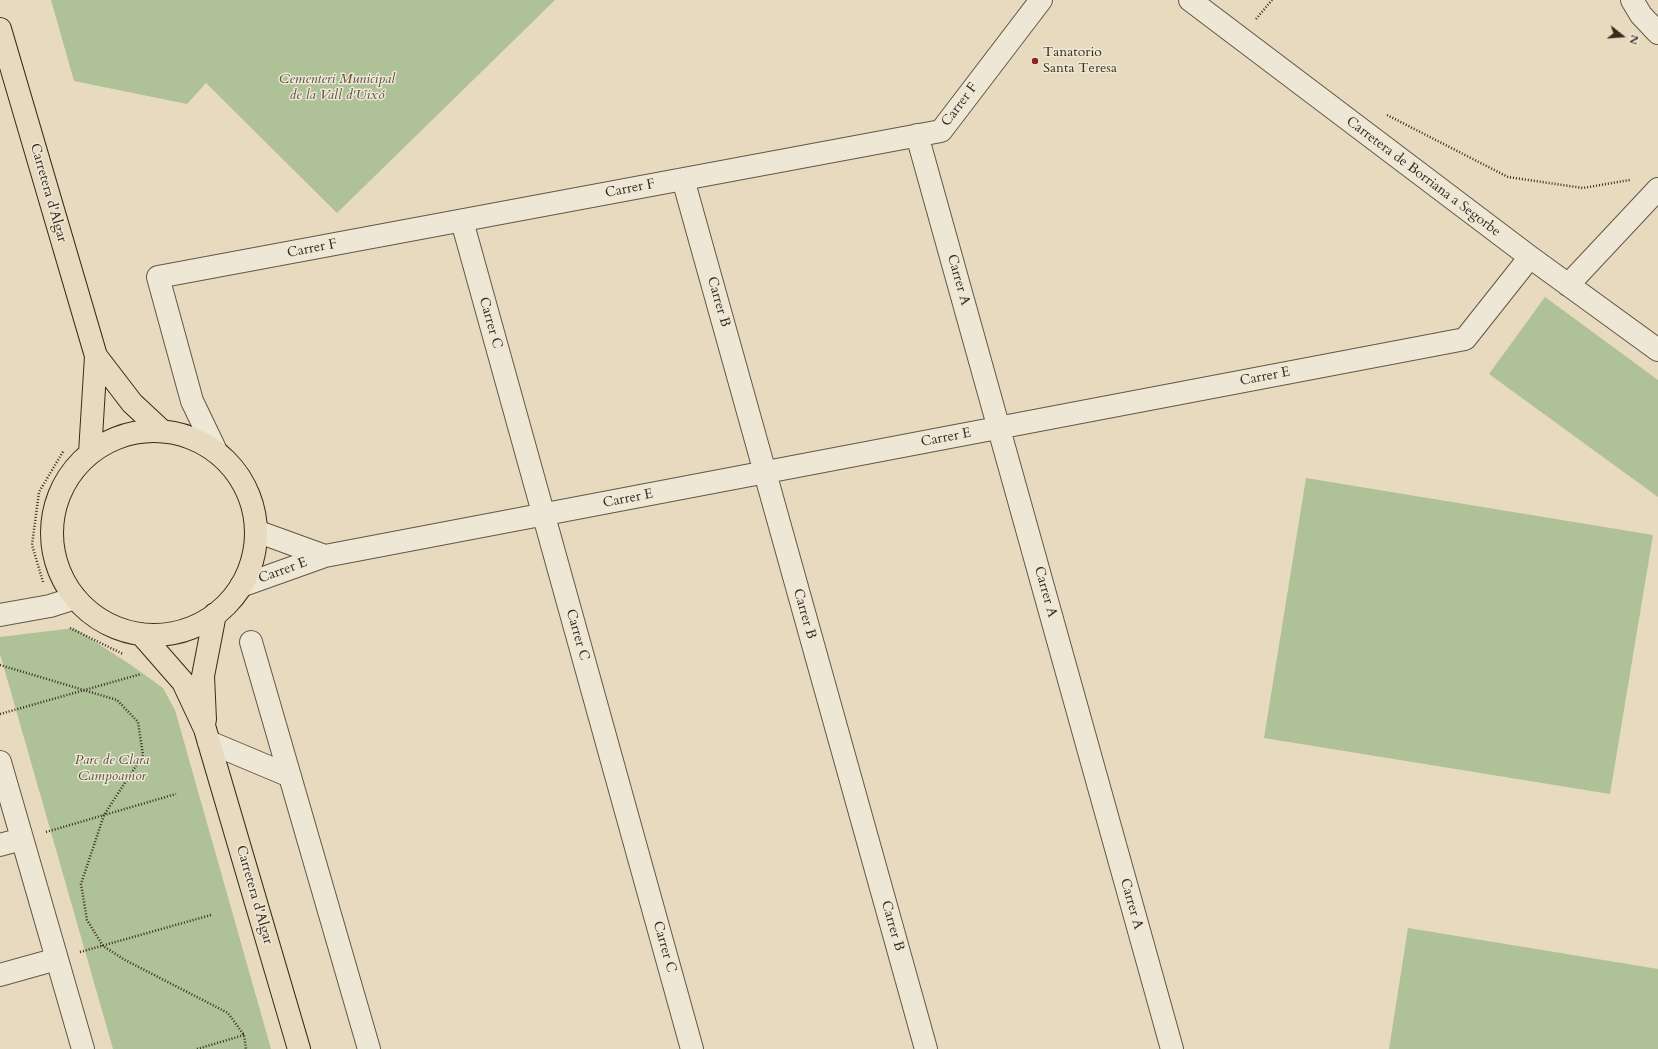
<!DOCTYPE html>
<html>
<head>
<meta charset="utf-8">
<style>
  body { margin:0 }
  #map { position:relative; width:1658px; height:1049px; overflow:hidden; background:#e7dabf; font-family:Cardo,serif }
  canvas { display:block }
  .north { position:absolute; left:1602px; top:16px; width:40px; height:40px; -webkit-text-stroke:3px #efe7d5; paint-order:stroke; rotate:107deg; font-size:11px; font-weight:700; line-height:16px; text-align:center; color:#372b1d }
  .north::after { content:''; display:block; margin:auto; width:14px; height:18px; background:#372b1d; clip-path:polygon(50% 0,100% 100%,50% 72%,0 100%) }
</style>
</head>
<body>
<div id="map">
<canvas width="1658" height="1049"></canvas>
<div class="north">N</div>
</div>
<script>
const g = document.querySelector('canvas').getContext('2d');
g.lineJoin = 'round';
function fill(path, color) { g.fillStyle = color; g.fill(path, 'evenodd'); }
const poly = rows => new Path2D(rows.map(r => 'M' + r).join(''));
function stroke(path, color, width, dash) { g.strokeStyle = color; g.lineWidth = width; g.lineCap = dash ? 'butt' : 'round'; g.setLineDash(dash || []); g.stroke(path); }
function write(font, color, halo, rows, align = 'center') {
  g.font = font + ' Cardo,serif'; g.lineWidth = 3; g.setLineDash([]); g.textBaseline = 'middle'; g.strokeStyle = halo; g.fillStyle = color; for (const [text, x, y, turn = 0] of rows) {
    g.save(); g.translate(x, y); g.rotate((+turn || 0) * Math.PI / 180); g.textAlign = isNaN(turn) ? turn : align; if (halo) g.strokeText(text, 0, 0); g.fillText(text, 0, 0); g.restore();
  }
}
fill(poly([
  [51,0,555,0,337,213,206,83,187,104,74,81],
  [1545,297,1658,380,1658,497,1489,374],
  [1306,478,1653,535,1610,794,1264,738],
  [74,628,131,665,163,688,175,710,271,1049,113,1049,0,654,0,637],
  [1408,928,1658,969,1658,1049,1389,1049]
]), '#afc197');
const minor = poly([
  [1190,0,1530,257,1658,350],
  [1632,0,1641,15,1658,33],
  [917,135,1172,1049],
  [683,179,926,1049],
  [462,221,692,1049],
  [1568,285,1658,189],
  [215,449,192,401,158,277,941,131,1041,0],
  [256,531,325,556],
  [241,586,325,556,1465,339,1530,257],
  [0,615,50,606,75,598],
  [251,642,369,1049],
  [209,742,290,776],
  [0,762,83,1049],
  [0,845,22,839],
  [0,975,57,959]
]);
const major = poly([
  [0,29,96,356,90,453],
  [96,356,132,403,161,430],
  '52 533a102 102 0 1 1 204 0a102 102 0 1 1-204 0Z',
  [141,634,183,682,205,729,299,1049],
  [205,720,203,676,215,614]
]);
stroke(minor, '#635746', 24);
stroke(major, '#372b1d', 24);
stroke(poly([
  [1256,19,1272,0],
  [1387,115,1508,177,1583,188,1630,180],
  [43,582,32,545,39,492,64,450],
  [70,628,123,654],
  [0,665,117,700,138,722,143,755,104,815,81,884,87,920,103,946,125,960,228,1013,244,1035,246,1049],
  [0,714,141,674],
  [46,832,176,794],
  [80,952,211,915],
  [197,1049,244,1035]
]), '#372b1d', 2.5, [1, 2]);
stroke(minor, '#efe7d5', 22);
stroke(major, '#e7dabf', 22);
for (const [x, y, r, color] of [
  [1035,61,4,"#8f2418"]
]) { const dot = new Path2D(); dot.arc(x, y, r, 0, 2 * Math.PI); g.fillStyle = color; g.fill(dot); stroke(dot, '#efe7d5', 1.5); }
write('14px', '#372b1d', '#efe7d5', [
  ["Tanatorio",1043,53],
  ["Santa Teresa",1043,69]
], 'left');
write('italic 14px', '#55503c', '#efe7d5', [
  ["Cementeri Municipal",337,80],
  ["de la Vall d'Uixó",337,96],
  ["Parc de Clara",112,761],
  ["Campoamor",112,777]
]);
write('14px', '#372b1d', '#efe7d5', [
  ["Carrer F",960,105,-53],
  ["Carretera de Borriana a Segorbe",1423,177,37],
  ["Carrer F",630,189,-11],
  ["Carretera d'Algar",48,193,74],
  ["Carrer F",312,249,-11],
  ["Carrer A",958,280,74],
  ["Carrer B",718,302,74],
  ["Carrer C",490,323,74],
  ["Carrer E",1265,377,-11],
  ["Carrer E",946,438,-11],
  ["Carrer E",628,499,-11],
  ["Carrer E",283,571,-20],
  ["Carrer A",1045,592,74],
  ["Carrer B",804,614,74],
  ["Carrer C",577,635,74],
  ["Carretera d'Algar",254,895,74],
  ["Carrer A",1131,904,74],
  ["Carrer B",892,926,74],
  ["Carrer C",664,947,74]
]);
</script>
</body>
</html>
